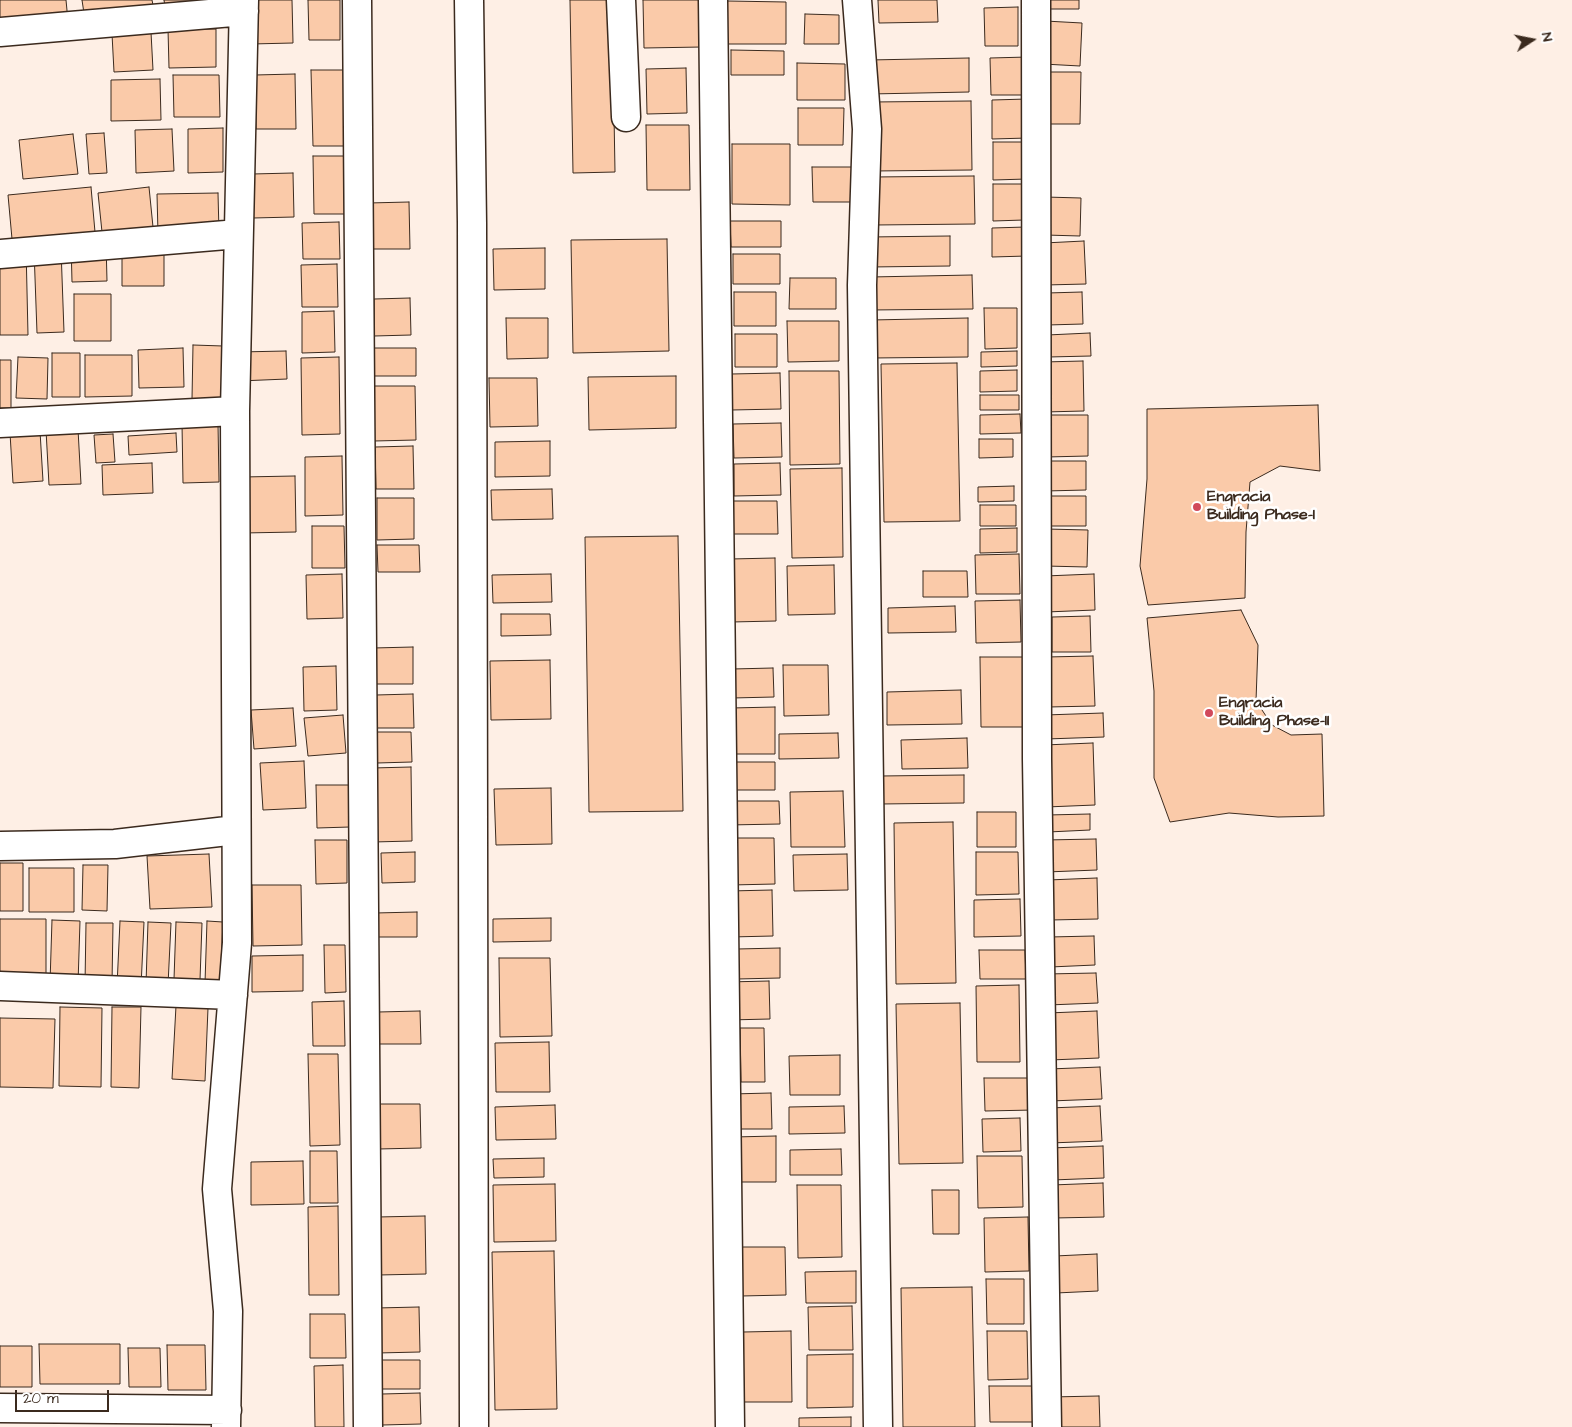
<!DOCTYPE html>
<html>
<head>
<meta charset="utf-8">
<style>
	body { margin:0 }
	#map { position:relative; width:1572px; height:1427px; overflow:hidden; background:#feefe5; font-family:"Architects Daughter",sans-serif }
	canvas { display:block }
	.north { position:absolute; left:1507px; top:15px; width:50px; height:50px; -webkit-text-stroke:4px #fff; paint-order:stroke; rotate:79deg; font-size:14px; font-weight:700; line-height:20px; text-align:center; color:#3b2a1e }
	.north::after { content:''; display:block; margin:auto; width:18px; height:22px; background:#3b2a1e; clip-path:polygon(50% 0,100% 100%,50% 72%,0 100%) }
	.scale { position:absolute; left:15px; top:1390px; width:94px; height:22px; box-sizing:border-box; border:2px solid #3b2a1e; border-top:0; padding-left:6px; font-size:15px; line-height:18px; white-space:nowrap; color:#3b2a1e; -webkit-text-stroke:4px #fff; paint-order:stroke }
</style>
</head>
<body>
<div id="map">
<canvas width="1572" height="1427"></canvas>
<div class="north">N</div>
<div class="scale">20 m</div>
</div>
<script>
const ctx = document.querySelector('canvas').getContext('2d');
ctx.lineJoin = 'round';
function paint(path, color) { ctx.fillStyle = color; ctx.fill(path, 'evenodd'); }
const poly = rows => new Path2D(rows.map(r => 'M' + r).join(''));
function stroke(path, color, width, dash) { ctx.strokeStyle = color; ctx.lineWidth = width; ctx.lineCap = dash ? 'butt' : 'round'; ctx.setLineDash(dash || []); ctx.stroke(path); }
function drawText(font, color, halo, rows, align = 'center') {
  ctx.font = font + ' "Architects Daughter",sans-serif'; ctx.lineWidth = 5; ctx.setLineDash([]); ctx.textBaseline = 'middle'; ctx.strokeStyle = halo; ctx.fillStyle = color; for (const [text, x, y, turn = 0] of rows) {
    ctx.save(); ctx.translate(x, y); ctx.rotate((+turn || 0) * Math.PI / 180); ctx.textAlign = isNaN(turn) ? turn : align; if (halo) ctx.strokeText(text, 0, 0); ctx.fillText(text, 0, 0); ctx.restore();
  }
}
const building = poly([
	[0,0,66,0,68,21,0,27,0,0],
	[82,0,152,0,154,10,85,20,82,0],
	[164,0,211,0,211,2,165,6,164,0],
	[251,0,292,0,293,43,251,44,251,0],
	[308,0,340,0,340,40,309,40,308,0],
	[570,0,612,0,615,172,573,173,570,0],
	[643,0,701,0,702,47,644,48,643,0],
	[878,0,937,0,938,22,879,23,878,0],
	[1045,0,1079,0,1079,9,1045,9,1045,0],
	[727,1,786,2,786,44,727,44,727,1],
	[1018,7,1018,46,985,46,984,8,1018,7],
	[805,14,839,15,839,44,804,44,805,14],
	[1045,21,1082,23,1080,66,1043,64,1045,21],
	[168,29,216,29,216,67,169,68,168,29],
	[151,32,153,70,114,72,112,34,151,32],
	[731,50,784,51,784,75,731,75,731,50],
	[1028,57,1028,95,991,95,990,58,1028,57],
	[969,58,969,92,870,94,869,60,969,58],
	[797,63,845,64,845,100,797,100,797,63],
	[686,68,687,113,647,114,646,69,686,68],
	[311,70,344,70,345,146,313,146,311,70],
	[1044,72,1081,72,1080,124,1043,124,1044,72],
	[295,74,296,129,256,129,255,75,295,74],
	[173,75,219,75,220,117,174,117,173,75],
	[160,79,161,120,111,121,111,80,160,79],
	[1027,99,1028,138,992,139,992,100,1027,99],
	[971,101,972,170,873,171,872,102,971,101],
	[798,108,844,108,843,145,798,145,798,108],
	[646,125,689,125,690,190,647,190,646,125],
	[223,128,223,172,188,173,188,129,223,128],
	[172,129,174,171,136,173,135,130,172,129],
	[104,133,107,173,89,174,86,134,104,133],
	[73,134,78,174,23,179,19,140,73,134],
	[993,142,1026,142,1027,179,993,180,993,142],
	[732,144,790,144,790,205,732,204,732,144],
	[313,156,347,156,348,214,314,214,313,156],
	[812,167,863,167,863,202,813,202,812,167],
	[293,173,294,217,253,218,252,174,293,173],
	[974,176,975,224,874,225,873,177,974,176],
	[993,184,1023,184,1024,220,993,221,993,184],
	[91,187,95,232,12,239,8,195,91,187],
	[149,187,153,227,102,232,98,193,149,187],
	[218,193,219,232,158,234,157,194,218,193],
	[1045,197,1081,198,1080,236,1045,235,1045,197],
	[409,202,410,249,368,249,368,203,409,202],
	[730,221,781,221,781,247,731,247,730,221],
	[339,222,340,259,303,259,302,223,339,222],
	[1026,227,1027,256,992,257,992,228,1026,227],
	[950,236,950,266,869,267,868,237,950,236],
	[667,239,669,351,573,353,571,240,667,239],
	[1084,241,1086,284,1045,285,1044,243,1084,241],
	[106,242,107,281,72,282,71,243,106,242],
	[0,247,26,247,28,335,0,335,0,247],
	[545,248,545,289,494,290,493,249,545,248],
	[61,249,64,332,37,333,34,250,61,249],
	[122,249,164,249,164,286,122,286,122,249],
	[733,254,780,254,780,284,733,284,733,254],
	[337,264,338,307,302,307,301,265,337,264],
	[972,275,973,309,870,310,870,277,972,275],
	[790,278,836,278,836,309,789,309,790,278],
	[734,292,776,292,776,326,734,326,734,292],
	[1082,292,1083,324,1047,325,1047,293,1082,292],
	[74,294,111,294,111,341,74,341,74,294],
	[410,298,411,335,374,336,374,299,410,298],
	[984,308,1017,308,1017,348,985,349,984,308],
	[334,311,335,352,302,353,302,312,334,311],
	[506,318,548,318,548,358,507,359,506,318],
	[968,318,968,357,872,358,871,320,968,318],
	[787,321,839,321,839,361,788,362,787,321],
	[1090,333,1091,356,1048,357,1047,335,1090,333],
	[735,334,777,334,777,367,735,367,735,334],
	[193,345,223,346,222,400,192,399,193,345],
	[183,348,184,387,139,388,138,350,183,348],
	[374,348,416,348,416,376,374,376,374,348],
	[286,351,287,379,239,381,239,352,286,351],
	[1017,351,1017,366,981,367,981,352,1017,351],
	[52,353,80,353,80,397,52,397,52,353],
	[85,355,132,355,132,396,85,397,85,355],
	[18,357,48,358,47,399,16,398,18,357],
	[339,357,340,434,302,435,301,358,339,357],
	[0,360,11,360,11,408,0,408,0,360],
	[1083,361,1084,411,1044,412,1043,362,1083,361],
	[957,363,960,521,884,522,881,364,957,363],
	[1017,370,1017,391,980,392,980,371,1017,370],
	[789,371,839,371,840,464,790,465,789,371],
	[780,373,781,409,731,410,731,374,780,373],
	[676,376,676,428,589,430,588,377,676,376],
	[489,378,537,378,538,426,490,427,489,378],
	[373,386,415,386,416,440,374,441,373,386],
	[980,395,1019,395,1019,410,980,410,980,395],
	[1318,405,1320,471,1280,466,1250,482,1246,532,1245,598,1148,605,1140,566,1147,479,1147,409,1318,405],
	[1020,414,1021,433,980,434,980,415,1020,414],
	[1046,415,1088,415,1088,456,1046,457,1046,415],
	[218,423,219,482,183,483,182,424,218,423],
	[781,423,782,457,734,458,733,424,781,423],
	[78,429,81,484,49,485,46,430,78,429],
	[40,431,43,481,13,483,10,433,40,431],
	[176,433,177,452,129,455,128,436,176,433],
	[113,434,115,462,96,463,94,435,113,434],
	[979,439,1013,439,1013,457,979,458,979,439],
	[550,441,550,476,495,477,495,442,550,441],
	[413,446,414,489,376,489,375,447,413,446],
	[342,456,343,515,305,516,305,457,342,456],
	[1045,461,1086,461,1086,490,1045,491,1045,461],
	[152,463,153,493,103,495,102,465,152,463],
	[780,463,781,495,734,496,734,464,780,463],
	[842,468,843,557,792,558,790,469,842,468],
	[295,476,296,532,243,533,242,477,295,476],
	[1014,486,1014,501,978,502,978,487,1014,486],
	[552,489,553,519,492,520,491,490,552,489],
	[1045,496,1086,496,1086,526,1046,526,1045,496],
	[377,498,414,498,414,539,377,540,377,498],
	[730,501,777,501,778,534,730,534,730,501],
	[980,505,1016,505,1016,526,980,526,980,505],
	[312,526,344,526,345,568,312,568,312,526],
	[1017,528,1017,552,980,553,980,529,1017,528],
	[1046,529,1088,530,1087,567,1045,566,1046,529],
	[678,536,683,811,589,812,585,537,678,536],
	[377,545,419,545,420,572,378,572,377,545],
	[1019,554,1020,594,976,594,975,555,1019,554],
	[775,558,776,621,731,622,730,559,775,558],
	[834,565,835,614,788,615,787,566,834,565],
	[923,571,967,571,968,597,923,597,923,571],
	[342,574,343,618,307,619,306,575,342,574],
	[551,574,552,602,493,603,492,575,551,574],
	[1094,574,1095,610,1046,612,1045,576,1094,574],
	[1020,600,1021,642,976,643,975,601,1020,600],
	[955,606,956,632,888,633,888,608,955,606],
	[1241,610,1258,645,1256,701,1272,725,1291,735,1322,734,1324,816,1278,817,1229,813,1170,822,1154,778,1154,691,1147,618,1241,610],
	[501,614,550,614,551,635,501,636,501,614],
	[1090,616,1091,652,1052,652,1052,617,1090,616],
	[413,647,413,684,374,684,373,648,413,647],
	[1093,656,1095,706,1048,707,1046,657,1093,656],
	[980,657,1024,657,1025,727,981,727,980,657],
	[550,660,551,719,491,720,490,661,550,660],
	[783,665,828,665,829,715,784,716,783,665],
	[336,666,337,710,304,711,303,667,336,666],
	[773,668,774,697,732,698,732,669,773,668],
	[961,690,962,724,887,725,887,692,961,690],
	[413,694,414,728,376,728,376,695,413,694],
	[775,707,775,754,732,754,731,708,775,707],
	[293,708,296,746,254,749,251,710,293,708],
	[1103,713,1104,737,1046,739,1045,715,1103,713],
	[343,715,346,753,308,756,304,718,343,715],
	[377,732,411,732,412,762,377,763,377,732],
	[838,733,839,758,779,759,779,734,838,733],
	[967,738,968,768,902,769,901,740,967,738],
	[1093,743,1095,805,1046,807,1044,745,1093,743],
	[304,761,306,808,263,810,260,763,304,761],
	[726,762,775,762,775,790,727,790,726,762],
	[411,767,412,841,373,842,372,768,411,767],
	[964,775,964,803,880,804,880,776,964,775],
	[316,785,349,785,350,827,317,828,316,785],
	[551,788,552,844,496,845,494,789,551,788],
	[843,791,845,847,791,847,790,792,843,791],
	[728,801,779,801,780,824,728,825,728,801],
	[977,812,1016,812,1016,847,977,847,977,812],
	[1090,814,1090,830,1048,832,1047,815,1090,814],
	[953,822,956,983,896,984,894,823,953,822],
	[730,838,774,838,775,884,731,885,730,838],
	[1096,839,1097,870,1046,872,1045,840,1096,839],
	[315,840,347,840,347,883,316,884,315,840],
	[415,852,415,882,382,883,381,853,415,852],
	[976,852,1018,852,1019,894,976,895,976,852],
	[209,854,212,907,150,909,147,856,209,854],
	[847,854,848,890,794,891,793,855,847,854],
	[0,863,23,863,23,911,0,911,0,863],
	[83,865,108,865,107,911,82,910,83,865],
	[29,868,74,868,74,912,29,912,29,868],
	[1097,878,1098,919,1050,920,1048,880,1097,878],
	[252,885,301,885,302,945,253,946,252,885],
	[772,890,773,936,730,937,729,891,772,890],
	[1020,899,1021,936,974,937,974,900,1020,899],
	[417,912,417,937,375,937,375,913,417,912],
	[551,918,551,941,493,942,493,919,551,918],
	[0,919,46,919,46,983,0,982,0,919],
	[52,920,80,921,78,984,50,983,52,920],
	[120,921,144,922,141,987,117,986,120,921],
	[207,921,223,922,220,984,205,983,207,921],
	[148,922,171,923,168,985,146,984,148,922],
	[176,922,202,923,200,980,174,979,176,922],
	[86,923,113,923,112,984,85,984,86,923],
	[1094,936,1095,965,1050,967,1049,937,1094,936],
	[324,945,345,945,346,992,325,993,324,945],
	[780,948,780,978,737,979,737,949,780,948],
	[979,950,1025,950,1026,979,980,979,979,950],
	[303,955,303,991,252,992,252,956,303,955],
	[499,958,550,958,552,1036,500,1037,499,958],
	[1096,973,1098,1003,1048,1005,1046,974,1096,973],
	[769,981,770,1019,728,1020,727,982,769,981],
	[1019,985,1020,1062,977,1062,976,986,1019,985],
	[344,1001,345,1046,313,1046,312,1002,344,1001],
	[960,1003,963,1163,899,1164,896,1004,960,1003],
	[176,1006,208,1008,205,1081,172,1079,176,1006],
	[60,1007,102,1008,101,1087,59,1086,60,1007],
	[112,1007,141,1007,139,1088,111,1087,112,1007],
	[420,1011,421,1044,378,1044,378,1012,420,1011],
	[1097,1011,1099,1058,1050,1060,1048,1013,1097,1011],
	[0,1018,55,1019,53,1088,0,1087,0,1018],
	[740,1028,764,1028,765,1082,741,1082,740,1028],
	[549,1042,550,1092,496,1092,495,1043,549,1042],
	[308,1054,338,1054,340,1145,310,1146,308,1054],
	[840,1055,840,1095,790,1095,789,1056,840,1055],
	[1100,1067,1102,1099,1050,1101,1049,1069,1100,1067],
	[984,1078,1034,1078,1034,1110,985,1111,984,1078],
	[771,1093,772,1129,732,1129,731,1094,771,1093],
	[377,1104,420,1104,421,1148,378,1149,377,1104],
	[555,1105,556,1139,496,1140,495,1107,555,1105],
	[844,1106,845,1133,789,1134,789,1107,844,1106],
	[1100,1106,1102,1141,1050,1143,1049,1108,1100,1106],
	[1020,1118,1021,1151,983,1152,982,1119,1020,1118],
	[776,1136,776,1182,734,1182,733,1137,776,1136],
	[1103,1146,1104,1178,1052,1180,1050,1148,1103,1146],
	[841,1149,842,1175,790,1175,790,1150,841,1149],
	[310,1151,337,1151,338,1203,310,1203,310,1151],
	[977,1156,1022,1156,1023,1207,978,1208,977,1156],
	[544,1158,544,1177,494,1178,493,1159,544,1158],
	[303,1161,304,1204,251,1205,251,1162,303,1161],
	[1103,1183,1104,1217,1054,1218,1052,1185,1103,1183],
	[555,1184,556,1241,494,1242,493,1185,555,1184],
	[797,1185,841,1185,842,1257,798,1258,797,1185],
	[932,1190,959,1190,959,1234,933,1234,932,1190],
	[338,1206,339,1295,309,1295,308,1207,338,1206],
	[425,1216,426,1274,378,1275,377,1217,425,1216],
	[1028,1217,1029,1271,985,1272,984,1218,1028,1217],
	[741,1247,785,1247,786,1295,741,1296,741,1247],
	[554,1251,557,1409,495,1410,492,1252,554,1251],
	[1097,1254,1098,1291,1056,1293,1055,1256,1097,1254],
	[856,1271,856,1303,806,1303,805,1272,856,1271],
	[986,1279,1024,1279,1024,1324,987,1324,986,1279],
	[972,1287,975,1427,903,1427,901,1288,972,1287],
	[852,1306,853,1350,809,1350,808,1307,852,1306],
	[419,1307,420,1352,377,1353,376,1308,419,1307],
	[310,1314,345,1314,346,1358,310,1358,310,1314],
	[791,1331,792,1402,744,1402,743,1332,791,1331],
	[987,1331,1027,1331,1028,1379,988,1380,987,1331],
	[39,1344,120,1344,120,1384,40,1384,39,1344],
	[167,1345,205,1345,206,1390,168,1390,167,1345],
	[0,1346,32,1346,32,1387,0,1387,0,1346],
	[128,1348,160,1348,161,1387,129,1387,128,1348],
	[853,1354,853,1407,807,1408,807,1355,853,1354],
	[380,1360,420,1360,420,1389,381,1389,380,1360],
	[343,1365,344,1427,315,1427,314,1366,343,1365],
	[989,1386,1036,1386,1037,1422,990,1422,989,1386],
	[420,1393,421,1424,382,1425,382,1394,420,1393],
	[1099,1396,1100,1427,1051,1427,1050,1397,1099,1396],
	[851,1417,851,1427,799,1427,799,1418,851,1417]
]);
paint(building, '#facaa9');
stroke(building, '#3b2a1e', 1);
const minor = poly([
	[357,0,368,1427],
	[469,0,472,223,474,1427],
	[621,0,626,117],
	[713,0,730,1427],
	[857,0,867,129,862,285,878,1427],
	[1036,0,1037,759,1047,1427],
	[0,32,244,11],
	[0,254,238,234],
	[0,423,235,411],
	[0,846,115,844,236,830],
	[0,986,233,995],
	[0,1408,227,1410],
	[226,1427,228,1311,217,1189,237,943,235,411,244,0]
]);
stroke(minor, '#3b2a1e', 31);
stroke(minor, '#fff', 28);
for (const [x, y, r, color] of [
	[1197,507,5,"#d1495b"],
	[1209,713,5,"#d1495b"]
]) { const dot = new Path2D(); dot.arc(x, y, r, 0, 2 * Math.PI); ctx.fillStyle = color; ctx.fill(dot); stroke(dot, '#fff', 2); }
drawText('bold 16px', '#3b2a1e', '#fff', [
	["Engracia",1207,498],
	["Building Phase-I",1207,516],
	["Engracia",1219,704],
	["Building Phase-II",1219,722]
], 'left');
</script>
</body>
</html>
